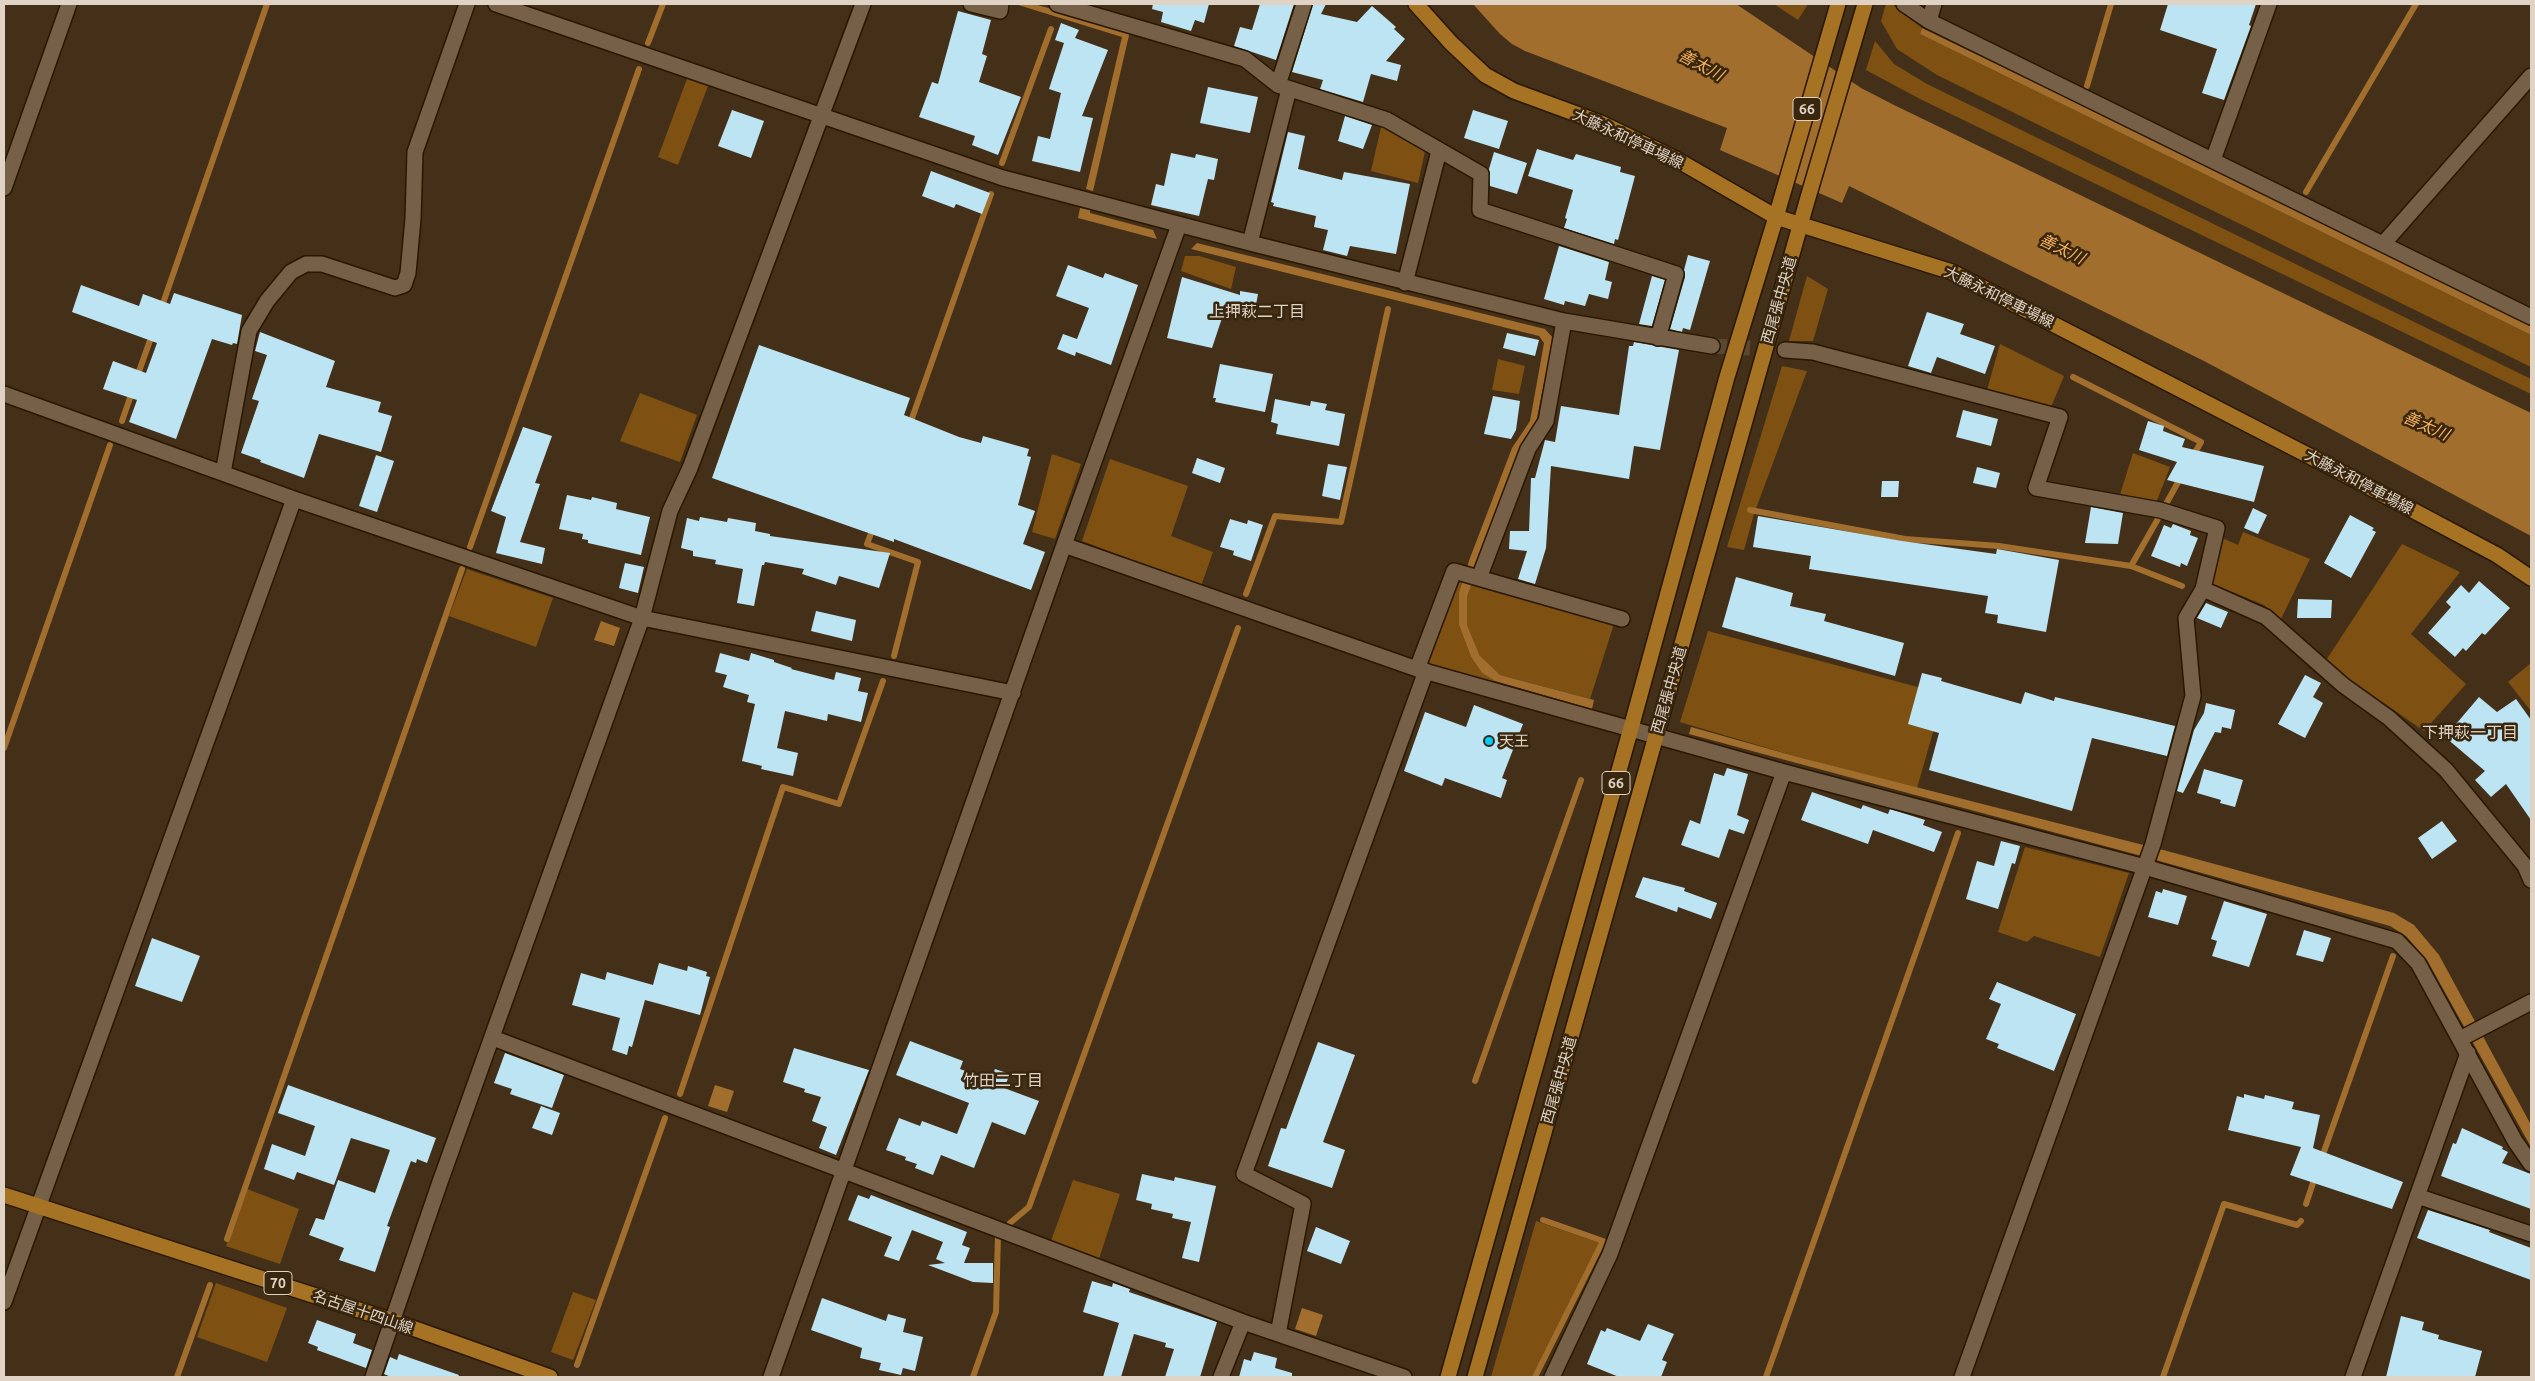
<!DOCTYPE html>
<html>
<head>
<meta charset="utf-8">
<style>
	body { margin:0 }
	#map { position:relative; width:2535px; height:1381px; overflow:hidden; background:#443018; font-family:Ubuntu,sans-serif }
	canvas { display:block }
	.frame { position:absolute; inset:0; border:5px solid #dfd3c5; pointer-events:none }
</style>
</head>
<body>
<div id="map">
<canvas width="2535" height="1381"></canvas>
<div class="frame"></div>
</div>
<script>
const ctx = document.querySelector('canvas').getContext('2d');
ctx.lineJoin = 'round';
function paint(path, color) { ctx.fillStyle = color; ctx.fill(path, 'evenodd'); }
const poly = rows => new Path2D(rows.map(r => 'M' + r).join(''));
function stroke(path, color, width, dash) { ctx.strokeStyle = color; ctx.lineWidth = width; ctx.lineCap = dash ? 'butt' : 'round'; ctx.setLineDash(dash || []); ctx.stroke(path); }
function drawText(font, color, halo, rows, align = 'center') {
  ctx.font = font + ' Ubuntu,"Noto Sans JP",sans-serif'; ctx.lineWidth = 5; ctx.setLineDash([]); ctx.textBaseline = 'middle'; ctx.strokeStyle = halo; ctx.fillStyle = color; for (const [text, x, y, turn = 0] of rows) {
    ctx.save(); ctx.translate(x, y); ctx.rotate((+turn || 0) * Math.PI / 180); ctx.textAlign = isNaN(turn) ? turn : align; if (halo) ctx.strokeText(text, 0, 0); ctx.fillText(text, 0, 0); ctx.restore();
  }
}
paint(poly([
	[1774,4,1808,4,1798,20],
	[1886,4,1892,4,1922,28,1920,34,2531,335,2531,367,1937,75,1897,49,1881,21],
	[1875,41,1894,64,1927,84,2531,379,2531,394,1922,100,1866,70],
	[687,79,708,86,678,165,658,157],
	[1382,123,1426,147,1418,183,1371,171],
	[1185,256,1199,256,1236,267,1231,289,1181,271],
	[1807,276,1828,289,1813,341,1789,341],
	[2000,344,2064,376,2051,407,1987,390],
	[1498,359,1525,366,1519,394,1492,390],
	[1782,366,1807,371,1754,514,1744,550,1727,547],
	[640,393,697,415,680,462,620,441],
	[2133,453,2170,467,2156,503,2119,498],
	[1052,454,1081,464,1055,539,1032,532],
	[1110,459,1188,486,1171,536,1213,552,1201,586,1082,541],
	[2243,532,2310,559,2281,619,2264,605,2208,582,2220,537,2238,545],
	[2402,544,2460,572,2411,634,2466,684,2424,731,2325,662],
	[467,569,553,598,536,647,449,616],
	[1456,581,1462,582,1459,592,1459,625,1471,657,1482,673,1495,681,1493,684,1432,667,1427,659],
	[1471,585,1614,624,1590,699,1500,675,1490,668,1480,656,1467,625,1467,597],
	[1708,631,1944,694,1917,788,1798,757,1680,722],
	[2531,663,2531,711,2508,682],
	[2025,847,2129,873,2100,957,2034,936,2027,942,1998,932],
	[1073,1180,1120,1194,1099,1259,1051,1241],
	[247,1189,299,1209,280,1264,226,1246],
	[1536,1221,1603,1244,1532,1377,1491,1377],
	[216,1283,287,1308,267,1362,197,1337],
	[573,1292,596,1300,573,1360,551,1352]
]), '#7e5113');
paint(poly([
	[1015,4,1034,4,1130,31,1093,191,1086,189,1122,37],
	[1473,4,1736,4,1861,88,1896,106,2531,413,2531,536,2204,361,1849,186,1842,203,1720,150,1727,128,1525,51,1512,44,1500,34],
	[1922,28,2531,323,2531,335,1920,34],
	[1080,208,1090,210,1090,213,1153,230,1157,239,1078,218],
	[1197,243,1545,329,1553,338,1536,423,1515,460,1467,597,1467,625,1480,656,1500,675,1594,700,1592,709,1495,681,1482,673,1471,657,1459,625,1459,592,1470,558,1512,448,1530,421,1544,343,1539,336,1191,249],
	[601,621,620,628,614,646,594,640],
	[1691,727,1798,757,2167,851,2394,913,2414,925,2439,955,2531,1125,2531,1147,2427,960,2406,936,2390,926,2138,855,1689,734],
	[715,1085,734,1091,727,1112,708,1106],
	[1302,1308,1323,1315,1316,1336,1295,1329]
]), '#a16e2e');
stroke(poly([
	[648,43,663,4],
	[2087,86,2111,4],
	[1002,163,1051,29],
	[2306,192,2416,4],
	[161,309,267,4],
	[137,377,153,332],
	[2073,377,2201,442,2192,458],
	[122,421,132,392],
	[910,424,991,194],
	[2166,504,2182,475],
	[1750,510,1905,539,1999,546,2131,566,2182,586],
	[873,528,867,544,918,562,894,656],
	[470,547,639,69],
	[2131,566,2159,517],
	[1246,594,1275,516,1341,522,1388,309],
	[4,748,110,445],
	[1475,1081,1581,780],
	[680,1094,783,787,839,804,883,681],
	[2321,1160,2393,956],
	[2306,1204,2315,1177],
	[1010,1223,1029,1207,1238,628],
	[227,1239,462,569],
	[577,1365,665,1118],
	[177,1377,210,1285],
	[973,1377,996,1312,998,1234],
	[1535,1377,1603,1241,1543,1220],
	[1766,1377,1958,833],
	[2163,1377,2224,1204,2297,1225,2301,1221]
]), '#a16e2e', 6);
paint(poly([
	[1153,4,1209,4,1204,23,1195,20,1191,31,1161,22,1163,12,1152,9],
	[1260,4,1294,4,1276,60,1234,46,1240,27,1252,30],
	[1313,4,1326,4,1321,14,1357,22,1372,6,1396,27,1394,29,1405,39,1386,61,1401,65,1397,81,1371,74,1363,102,1320,89,1323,80,1292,72],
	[2168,4,2256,4,2249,25,2251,26,2224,100,2202,93,2217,49,2160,30],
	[958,11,991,20,982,54,987,56,979,82,1021,97,998,155,972,145,975,136,919,117,932,82,938,84],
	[1061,23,1079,30,1075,38,1108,50,1082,116,1093,118,1080,172,1032,161,1038,136,1050,139,1061,93,1049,89,1064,43,1055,40],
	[1208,87,1258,97,1250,133,1200,123],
	[732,110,764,121,751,158,718,146],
	[1473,110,1508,121,1499,149,1464,138],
	[1345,116,1372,125,1363,149,1338,141],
	[1288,132,1305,136,1298,169,1342,180,1344,172,1410,184,1396,254,1350,246,1347,256,1323,250,1328,230,1314,227,1316,216,1273,206,1274,203,1271,202],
	[1537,149,1573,160,1576,154,1621,167,1620,172,1635,176,1618,240,1615,239,1614,244,1564,228,1567,219,1565,218,1573,190,1528,176],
	[1494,152,1527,163,1517,194,1490,186,1489,169],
	[1171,153,1195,158,1196,154,1218,159,1214,180,1208,179,1199,216,1151,205,1156,184,1164,186],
	[931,171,990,193,982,214,956,204,954,208,922,196],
	[1559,246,1609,262,1605,280,1612,282,1608,299,1589,294,1585,306,1565,301,1564,305,1544,299],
	[1688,255,1710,261,1690,330,1683,328,1682,332,1670,329,1685,277,1684,270],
	[1068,265,1103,278,1105,273,1138,285,1111,365,1076,352,1075,356,1057,349,1063,334,1077,339,1089,308,1056,296],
	[1652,276,1665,280,1652,326,1639,324],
	[1182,277,1240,295,1240,291,1258,294,1254,315,1225,309,1212,348,1167,338],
	[81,285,139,306,143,294,170,304,174,293,242,315,237,344,233,343,232,345,212,339,176,439,129,422,137,400,103,389,113,361,146,373,157,343,72,312],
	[1927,312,1964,324,1960,334,1995,346,1985,374,1937,357,1931,373,1908,366],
	[260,332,335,361,326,387,381,402,378,412,392,416,381,452,319,434,304,478,260,462,261,460,241,453,259,401,252,399,267,355,255,351],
	[1507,333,1539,340,1535,356,1503,348],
	[1634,342,1679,350,1660,450,1634,446,1629,479,1551,466,1546,548,1535,584,1518,579,1527,551,1509,549,1510,531,1529,531,1531,478,1535,478,1545,440,1555,442,1561,406,1619,415,1629,346,1633,346],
	[759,345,910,398,904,415,959,437,981,443,983,436,1029,449,1027,456,1031,457,1018,505,1035,511,1023,544,1045,552,1031,590,894,539,894,542,712,478],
	[1220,364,1273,374,1265,412,1215,402,1216,398,1213,398],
	[1493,396,1520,401,1516,430,1511,439,1484,434],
	[1275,399,1310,406,1311,401,1327,404,1325,410,1345,414,1339,446,1276,434,1278,424,1271,422],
	[1963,410,1998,419,1991,446,1956,437],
	[2148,421,2164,426,2163,431,2185,439,2182,447,2264,466,2254,502,2167,480,2177,462,2139,450],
	[523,427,552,436,535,483,540,484,520,542,545,548,542,564,496,553,506,517,491,511],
	[376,455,394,461,377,512,359,506],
	[1197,458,1225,468,1220,483,1192,473],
	[1328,464,1347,467,1340,500,1322,496],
	[1977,467,2000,473,1996,488,1973,483],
	[1882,481,1899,481,1898,497,1881,497],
	[567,495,591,500,592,497,617,503,616,509,650,517,641,555,588,543,588,540,582,539,583,534,559,529],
	[2091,507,2123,513,2118,544,2085,543],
	[2253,508,2267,515,2258,534,2244,528],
	[2350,515,2374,528,2372,530,2376,532,2351,578,2324,563],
	[1758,516,1902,541,1996,554,1997,549,2059,560,2046,632,1997,623,1998,615,1985,613,1988,596,1809,569,1811,556,1753,547],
	[700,517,727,522,728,518,756,523,755,531,770,534,770,536,890,553,879,588,839,576,836,585,802,574,804,569,765,562,764,565,762,565,754,606,737,603,743,569,715,564,716,560,693,556,693,551,681,548,687,518,699,521],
	[1230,519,1247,524,1248,520,1263,525,1251,561,1233,555,1234,551,1220,547],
	[2173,524,2191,531,2190,535,2198,538,2187,566,2181,563,2180,567,2151,556,2164,525,2171,528],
	[625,563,644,567,638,593,619,588],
	[1736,577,1793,593,1790,606,1826,614,1824,621,1904,643,1895,676,1722,627],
	[2479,581,2510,608,2485,635,2482,633,2466,651,2463,648,2455,657,2428,633,2451,607,2446,602,2461,585,2469,593],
	[2298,599,2332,600,2331,618,2297,618],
	[2206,603,2228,612,2221,628,2197,618],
	[816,611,856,620,852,641,811,631],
	[720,653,749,661,751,653,774,660,774,662,792,668,791,669,834,680,836,672,861,678,858,691,868,693,861,722,828,714,827,721,785,711,777,748,798,753,793,776,761,769,762,766,742,761,755,704,747,702,749,695,723,687,727,675,715,672],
	[1922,673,1942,678,1941,681,2021,704,2025,692,2054,701,2055,697,2175,726,2167,756,2092,738,2072,811,1929,770,1939,733,1908,724],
	[2305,675,2321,683,2313,697,2323,703,2305,738,2278,724],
	[2479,697,2497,712,2516,699,2531,720,2531,820,2506,784,2491,797,2475,780,2485,771,2445,737],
	[2206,703,2235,710,2231,729,2222,727,2221,733,2215,732,2183,793,2177,791,2194,730,2204,713],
	[1474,705,1523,724,1502,778,1507,780,1501,798,1445,778,1442,786,1404,771,1425,712,1466,727],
	[1727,768,1748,774,1737,815,1749,820,1744,834,1729,829,1719,858,1681,845,1690,820,1700,824,1714,773,1724,776],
	[2204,769,2243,780,2235,807,2220,803,2221,800,2197,793],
	[1812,792,1861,809,1863,805,1888,814,1890,809,1925,820,1923,825,1942,832,1934,852,1873,830,1868,844,1801,820],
	[2442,821,2457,841,2432,859,2418,838],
	[2001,841,2020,846,2015,864,2012,863,1998,909,1966,899,1977,861,1994,866],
	[1643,877,1685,888,1684,891,1717,903,1711,919,1678,907,1677,912,1635,897],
	[2163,889,2187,896,2178,925,2148,917,2156,891,2162,893],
	[2224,901,2267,914,2249,967,2212,956,2217,941,2211,939],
	[2304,930,2331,938,2323,962,2296,955],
	[152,938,200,956,182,1002,135,986],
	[659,963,687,971,688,966,707,972,706,976,710,977,700,1015,645,1000,632,1047,629,1046,627,1055,612,1050,620,1018,572,1005,581,973,605,980,607,972,653,985],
	[1997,982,2076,1014,2054,1071,1997,1048,1999,1044,1986,1039,2001,1004,1989,999],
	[910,1041,963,1061,960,1069,990,1080,995,1069,1010,1074,1004,1088,1039,1101,1025,1135,992,1122,974,1168,941,1155,933,1175,915,1168,917,1164,905,1160,906,1157,886,1150,899,1118,920,1126,922,1121,957,1134,969,1103,896,1075],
	[1318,1042,1355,1055,1323,1142,1345,1150,1332,1188,1268,1166,1281,1128,1286,1129],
	[794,1048,869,1070,836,1155,819,1148,827,1127,812,1121,821,1097,804,1092,805,1089,783,1082],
	[505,1053,564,1075,552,1108,510,1094,512,1089,494,1083],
	[288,1085,436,1138,427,1163,417,1159,416,1163,411,1161,387,1226,390,1227,375,1272,339,1260,344,1248,309,1235,316,1218,324,1220,338,1180,375,1193,390,1150,351,1138,334,1185,297,1172,294,1180,264,1169,272,1144,305,1156,315,1126,278,1113],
	[2244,1094,2264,1099,2265,1095,2294,1102,2292,1109,2320,1115,2313,1148,2403,1182,2392,1209,2290,1175,2301,1147,2228,1130,2237,1096,2244,1098],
	[541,1106,560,1113,552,1135,532,1128],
	[2462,1128,2503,1147,2502,1149,2508,1152,2502,1163,2531,1174,2531,1209,2441,1176,2453,1143,2456,1144],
	[1142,1174,1174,1181,1175,1177,1216,1186,1199,1262,1182,1258,1191,1222,1172,1218,1173,1214,1151,1209,1152,1204,1136,1200],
	[858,1195,869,1199,871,1195,967,1232,962,1245,970,1248,964,1263,993,1263,993,1283,973,1282,928,1265,945,1263,936,1259,943,1242,912,1230,899,1261,884,1256,892,1237,848,1220],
	[2428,1210,2490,1230,2489,1232,2531,1248,2531,1280,2417,1238],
	[1316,1227,1350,1241,1341,1264,1307,1251],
	[1092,1281,1112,1287,1113,1283,1130,1289,1129,1292,1217,1322,1200,1377,1165,1377,1174,1349,1165,1347,1166,1343,1134,1334,1121,1377,1103,1377,1119,1323,1083,1312],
	[822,1298,886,1321,888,1314,906,1319,903,1332,923,1337,915,1371,903,1368,901,1375,879,1370,881,1363,860,1358,862,1348,811,1330],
	[2401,1316,2424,1322,2422,1330,2439,1335,2438,1339,2482,1351,2475,1377,2386,1377],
	[317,1320,356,1334,353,1343,372,1350,366,1368,317,1350,318,1347,308,1343],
	[1648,1324,1674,1334,1662,1360,1667,1362,1661,1377,1619,1377,1587,1364,1601,1330,1605,1332,1607,1328,1640,1341],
	[1254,1352,1277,1358,1275,1368,1292,1373,1292,1377,1239,1377,1244,1359,1251,1361],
	[399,1354,459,1375,458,1377,391,1377,384,1374,390,1357,397,1360]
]), '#bce4f3');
stroke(poly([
	[1712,346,1785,350]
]), '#5b4832', 15, [15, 8]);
const minor = poly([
	[496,4,1003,178,1250,243,1564,321,1712,346],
	[971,4,1000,11,1001,4],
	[1057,4,1245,59,1278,85,1387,120,1481,174,1480,210,1676,274,1658,338],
	[1904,4,1929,21],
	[1934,4,1929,21,2531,317],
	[1278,85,1304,4],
	[2213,160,2269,4],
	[4,188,69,4],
	[1250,243,1289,89],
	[2383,244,2531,76],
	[1405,283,1439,151],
	[1785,350,1813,352,2060,417,2036,488,2160,510,2217,528,2203,589,2186,618,2193,696,2153,844,1962,1377],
	[4,394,294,499,642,618,1013,693],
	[223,473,249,331,267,301,291,272,306,264,322,264,395,288,404,285,408,273,413,219,415,152,467,4],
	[1064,545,1417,669,1784,772,2145,867,2397,941,2418,963,2515,1141,2531,1164],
	[1479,578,1528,449,1546,421,1564,321],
	[2203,589,2266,617,2343,685,2389,718,2446,770,2525,866,2531,880],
	[1417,669,1454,571,1622,619],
	[493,1038,1243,1322,1404,1377],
	[2460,1039,2531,1002],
	[2417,1196,2531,1234],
	[4,1302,294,499],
	[1278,1334,1303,1204,1244,1174,1426,671],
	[373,1377,440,1182,642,618,670,511,690,468,863,4],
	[771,1377,1064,545,1179,225],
	[1221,1377,1243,1322],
	[1552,1377,1610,1254,1784,772],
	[2353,1377,2468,1053]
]);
const major = poly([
	[1416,4,1451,43,1485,75,1514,91,1601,123,1674,158,1776,217,1952,272,2354,479,2497,555,2531,578],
	[4,1195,393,1321,550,1377],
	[1448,1377,1631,728,1727,377,1776,217,1838,4],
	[1475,1377,1807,201,1865,4]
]);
stroke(minor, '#291701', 18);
stroke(major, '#291701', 18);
stroke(minor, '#766047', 15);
stroke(major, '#a67223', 15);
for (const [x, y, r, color] of [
	[1489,741,5,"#04cbf9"]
]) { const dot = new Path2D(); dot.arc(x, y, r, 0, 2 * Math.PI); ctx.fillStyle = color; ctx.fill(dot); stroke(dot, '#39260e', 2); }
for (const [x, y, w] of [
	[1807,109,28],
	[1616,783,28],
	[278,1283,28]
]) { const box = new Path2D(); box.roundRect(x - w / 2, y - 11.5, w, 23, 4); ctx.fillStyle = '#39260e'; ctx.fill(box); stroke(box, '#dfd3c5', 1); }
drawText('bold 14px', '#dfd3c5', null, [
	["66",1807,109],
	["66",1616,783],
	["70",278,1283]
]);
drawText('15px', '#dfd3c5', '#39260e', [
	["大藤永和停車場線",1628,139,25],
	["大藤永和停車場線",1999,297,26],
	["西尾張中央道",1779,300,-74],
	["大藤永和停車場線",2359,482,28],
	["西尾張中央道",1669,690,-74],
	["西尾張中央道",1559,1080,-74],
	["名古屋十四山線",363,1312,19]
]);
drawText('15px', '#dfd3c5', '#39260e', [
	["天王",1499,741]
], 'left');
drawText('italic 16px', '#f5b15f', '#39260e', [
	["善太川",1701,65,28],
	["善太川",2062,249,26],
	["善太川",2426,426,24]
]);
drawText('16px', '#dfd3c5', '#39260e', [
	["上押萩二丁目",1257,312],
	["下押萩一丁目",2470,733],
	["竹田二丁目",1003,1081]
]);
</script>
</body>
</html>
